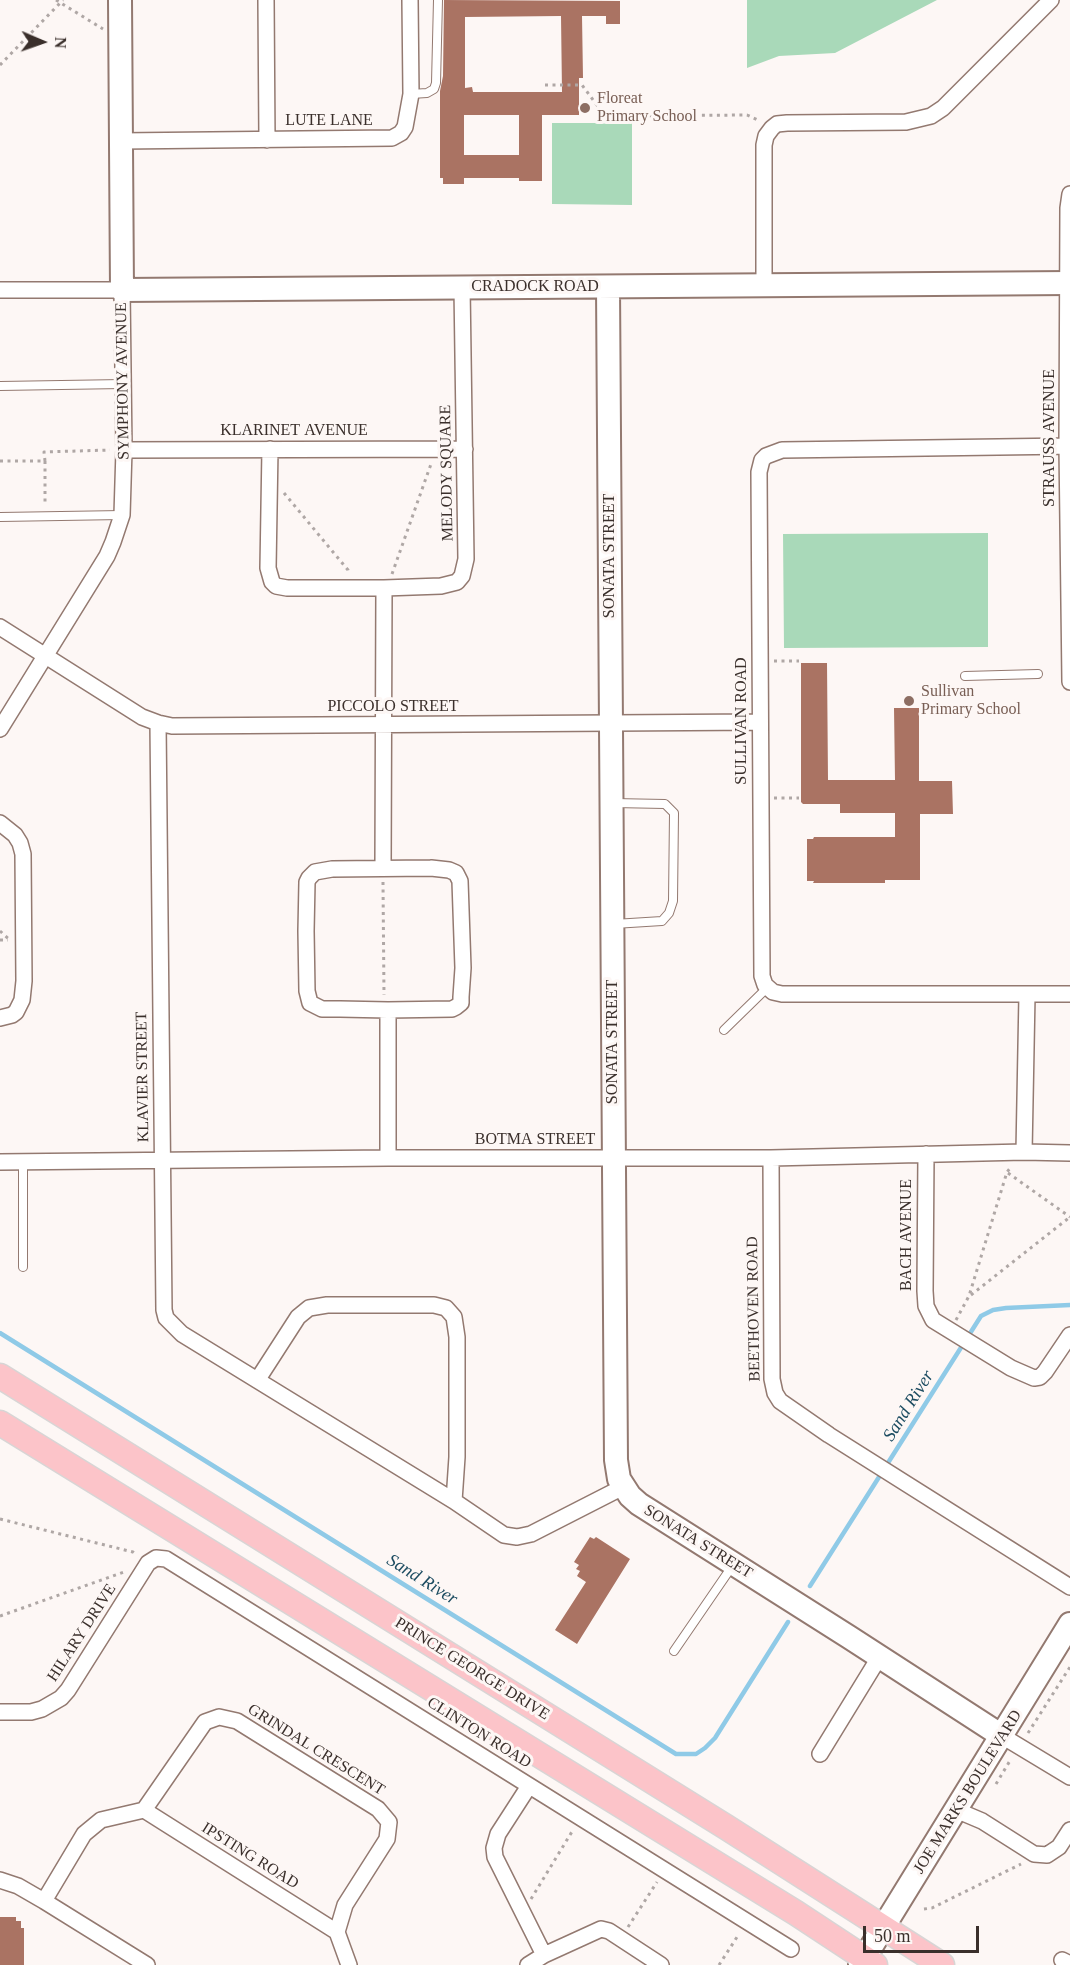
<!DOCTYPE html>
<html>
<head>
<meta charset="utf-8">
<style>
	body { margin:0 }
	#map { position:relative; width:1070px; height:1965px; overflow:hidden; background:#fdf7f5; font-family:"Times New Roman",serif }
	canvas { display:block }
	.north { position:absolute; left:12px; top:12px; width:60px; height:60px; -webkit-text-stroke:4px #fdf7f5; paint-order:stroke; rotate:92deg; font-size:16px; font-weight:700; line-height:24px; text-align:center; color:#3a2f2b }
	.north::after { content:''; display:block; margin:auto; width:21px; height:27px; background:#3a2f2b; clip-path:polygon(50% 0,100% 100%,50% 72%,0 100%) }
	.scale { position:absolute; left:863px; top:1926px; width:116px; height:27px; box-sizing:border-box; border:3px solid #3a2f2b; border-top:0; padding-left:8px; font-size:18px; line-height:21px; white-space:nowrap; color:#3a2f2b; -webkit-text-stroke:4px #fdf7f5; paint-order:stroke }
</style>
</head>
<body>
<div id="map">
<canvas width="1070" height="1965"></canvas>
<div class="north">N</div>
<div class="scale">50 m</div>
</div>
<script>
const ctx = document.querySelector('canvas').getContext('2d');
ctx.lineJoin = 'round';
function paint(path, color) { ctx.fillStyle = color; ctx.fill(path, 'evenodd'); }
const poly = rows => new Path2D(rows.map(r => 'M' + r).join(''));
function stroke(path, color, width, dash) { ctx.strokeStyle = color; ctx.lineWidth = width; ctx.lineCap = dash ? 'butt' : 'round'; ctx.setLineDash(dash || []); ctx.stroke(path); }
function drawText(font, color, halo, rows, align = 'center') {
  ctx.font = font + ' "Times New Roman",serif'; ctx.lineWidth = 6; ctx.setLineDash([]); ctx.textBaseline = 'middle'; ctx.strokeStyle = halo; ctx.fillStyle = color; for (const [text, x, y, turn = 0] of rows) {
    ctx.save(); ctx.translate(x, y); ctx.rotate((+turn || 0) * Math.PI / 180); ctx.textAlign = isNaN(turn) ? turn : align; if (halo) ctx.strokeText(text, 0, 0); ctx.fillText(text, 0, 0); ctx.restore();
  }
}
paint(poly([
	[747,0,937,0,835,53,779,56,747,68],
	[552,123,632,123,632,205,552,204],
	[988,533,988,647,784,648,783,534]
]), '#a9d9b9');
stroke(poly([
	[0,1333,676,1754,696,1754,705,1748,715,1738,788,1622],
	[810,1586,981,1316,993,1310,1006,1308,1070,1305]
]), '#8fcae7', 4.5);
paint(poly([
	[444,0,620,1,620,24,606,24,606,16,582,16,583,78,579,78,579,115,542,115,542,181,519,181,519,178,464,178,464,184,443,184,443,178,440,178,440,91,443,76],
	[561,16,562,92,473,92,472,87,465,88,465,17],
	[464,115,519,115,519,155,464,155],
	[801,663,827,663,828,780,895,780,894,708,919,708,919,781,952,781,953,814,920,814,920,880,885,880,885,883,813,883,814,881,807,881,807,839,813,839,814,837,895,837,895,813,840,813,840,804,803,804,801,802],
	[590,1537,594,1539,596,1537,630,1559,577,1644,555,1630,586,1582,577,1576,580,1571,576,1569,579,1565,574,1562],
	[0,1917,16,1917,16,1921,21,1921,21,1928,24,1928,24,1965,0,1965]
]), '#aa7363');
const lane = poly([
	[411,94,427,93,434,89,436,83,438,0],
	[0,386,123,384],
	[0,517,122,515],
	[965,676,1038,674],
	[613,803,665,804,674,813,673,901,669,913,662,921,614,924],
	[724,1030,767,988],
	[23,1161,23,1267],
	[674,1651,733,1565]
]);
const street = poly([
	[266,0,267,140],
	[121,141,392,138,401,133,405,127,411,94,410,0],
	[1070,194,1068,208,1067,446,1070,682],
	[764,286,764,145,766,136,772,128,777,124,787,123,906,122,931,116,943,108,1051,0],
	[0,290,122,290,124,450,122,515,113,542,107,556,0,729],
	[1070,446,782,450,766,456,762,460,759,472,762,976,765,985,773,992,782,994,1070,994],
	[270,449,268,568,272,582,276,586,287,588,384,588,441,586,457,582,462,576,466,559,462,287],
	[124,450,465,449],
	[0,627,142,717,158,723,172,726,760,722],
	[158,723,164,1310,166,1318,182,1334,454,1501,504,1535,517,1537,531,1534,623,1487],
	[0,823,15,835,20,843,23,854,24,981,22,1000,16,1012,12,1015,0,1018],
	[383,868,384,588],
	[431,868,449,870,456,873,460,881,463,968,461,997,461,1003,456,1007,452,1009,388,1010,340,1009,322,1009,310,1003,307,991,306,931,307,882,309,878,315,872,332,869,431,868],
	[1024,1152,1027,995],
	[926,1154,925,1291,926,1306,933,1320,1011,1368,1034,1378,1040,1377,1045,1372,1070,1335],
	[388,1158,388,1010],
	[771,1158,772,1379,775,1393,780,1401,829,1435,1070,1587],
	[0,1162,388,1158,771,1158,1024,1152,1070,1153],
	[258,1379,298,1317,309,1308,327,1305,434,1305,446,1308,454,1317,457,1337,457,1457,454,1501],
	[0,1712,31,1712,42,1709,61,1698,68,1690,148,1563,156,1558,166,1559,791,1949],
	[1002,1736,1070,1777],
	[820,1754,880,1656],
	[529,1786,498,1834,494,1848,495,1857,544,1955],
	[144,1810,337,1932],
	[956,1810,982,1821,1034,1854,1047,1855,1059,1847,1070,1830],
	[0,1880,18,1886,44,1901,147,1965],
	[44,1901,84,1834,101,1820,144,1810,205,1722,219,1717,237,1721,378,1809,389,1822,387,1839,345,1905,337,1932,349,1965],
	[1062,1960,1070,1964],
	[528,1965,544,1955,601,1929,609,1931,661,1965]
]);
const secondary = poly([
	[120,0,122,290,1070,283],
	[608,287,616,1460,619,1479,630,1496,639,1504,849,1637,1002,1736],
	[860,1965,1070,1624]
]);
const primary = poly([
	[0,1376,726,1827,942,1965],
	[0,1423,796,1913,875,1965]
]);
stroke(lane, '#937970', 10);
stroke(street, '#937970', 18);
stroke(secondary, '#937970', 26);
stroke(primary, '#d8d5d5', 27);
stroke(poly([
	[56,0,103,29],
	[0,65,63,0],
	[545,85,582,85,605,116,747,115,760,121],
	[0,461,45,461,44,452,110,450],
	[45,461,45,505],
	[284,493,348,570,349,574],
	[392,574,431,464],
	[774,661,799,661],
	[774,798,799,798],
	[383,882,384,995],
	[0,931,10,940],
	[0,940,8,940],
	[1008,1173,1070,1217],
	[971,1295,1070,1217],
	[956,1320,969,1296,1007,1172,1012,1166],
	[0,1519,133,1552,137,1555],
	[0,1616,124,1572],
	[1028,1733,1070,1667],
	[996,1784,1011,1759],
	[531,1899,573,1830],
	[924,1909,932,1908,1021,1864],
	[628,1927,657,1882],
	[719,1965,739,1934]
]), '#afa7a5', 3, [3, 4.5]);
stroke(lane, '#fff', 8);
stroke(street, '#fff', 15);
stroke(secondary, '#fff', 22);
stroke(primary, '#fcc4c9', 24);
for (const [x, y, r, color] of [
	[585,108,6,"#8d6e63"],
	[909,701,6,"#8d6e63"]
]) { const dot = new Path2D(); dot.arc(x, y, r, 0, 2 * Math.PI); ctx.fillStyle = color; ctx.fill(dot); stroke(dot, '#fdf7f5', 2); }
drawText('16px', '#785e54', '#fdf7f5', [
	["Floreat",597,99],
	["Primary School",597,117],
	["Sullivan",921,692],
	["Primary School",921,710]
], 'left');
drawText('16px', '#3a2f2b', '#fdf7f5', [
	["LUTE LANE",329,121],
	["CRADOCK ROAD",535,287],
	["SYMPHONY AVENUE",123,381,-91],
	["KLARINET AVENUE",294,431],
	["STRAUSS AVENUE",1050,438,-90],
	["MELODY SQUARE",447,473,-91],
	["SONATA STREET",610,556,-90],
	["PICCOLO STREET",393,707],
	["SULLIVAN ROAD",742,721,-90],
	["SONATA STREET",613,1042,-90],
	["KLAVIER STREET",143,1077,-91],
	["BOTMA STREET",535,1140],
	["BACH AVENUE",907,1235,-90],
	["BEETHOVEN ROAD",754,1309,-91],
	["SONATA STREET",698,1542,32],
	["HILARY DRIVE",82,1633,-57],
	["PRINCE GEORGE DRIVE",472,1669,32],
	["CLINTON ROAD",479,1733,32],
	["GRINDAL CRESCENT",316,1750,32],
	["JOE MARKS BOULEVARD",968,1792,-58],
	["IPSTING ROAD",250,1856,32]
]);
drawText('italic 18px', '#1c4c61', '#fdf7f5', [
	["Sand River",909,1406,-58],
	["Sand River",422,1580,32]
]);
</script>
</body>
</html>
